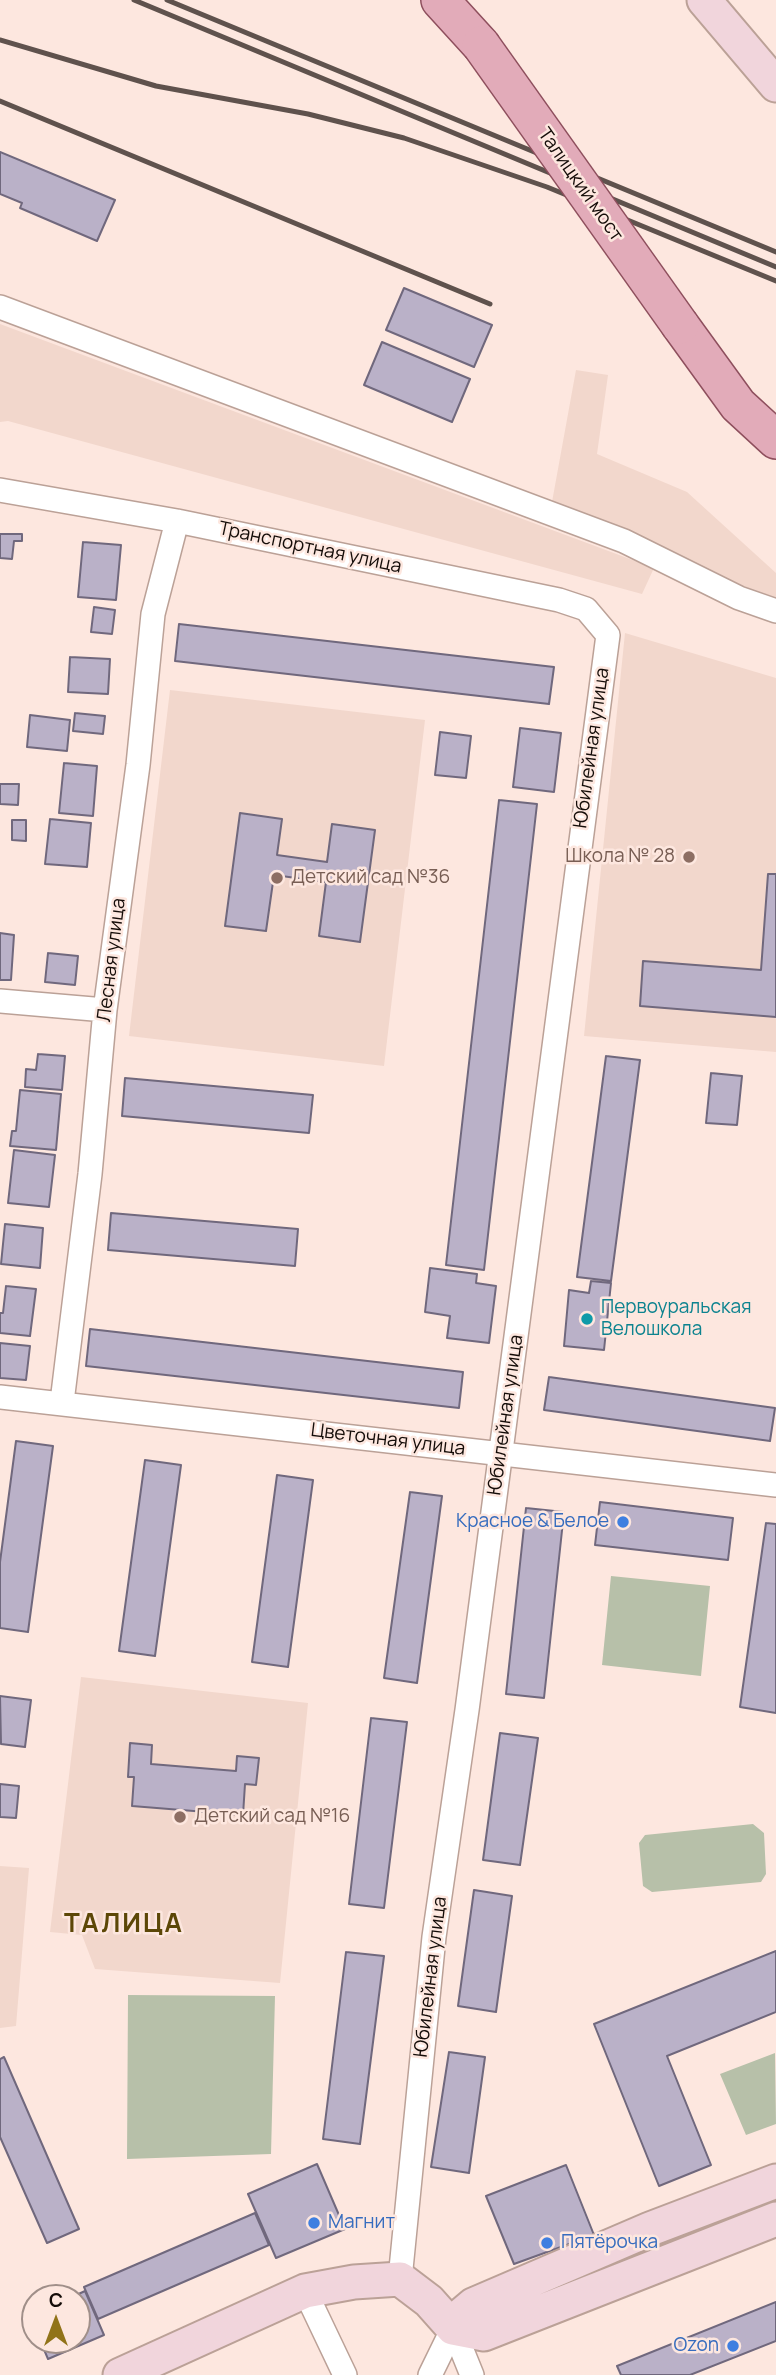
<!DOCTYPE html>
<html>
<head>
<meta charset="utf-8">
<style>
	body { margin:0 }
	#map { position:relative; width:776px; height:2375px; overflow:hidden; background:#fde7df; font-family:Manrope,sans-serif }
	canvas { display:block }
	.north { position:absolute; left:21px; top:2284px; width:70px; height:70px; box-sizing:border-box; background:#fde7df; border:2px solid #a08f89; border-radius:50%; rotate:0deg; font-size:19px; font-weight:700; line-height:28px; text-align:center; color:#140c08 }
	.north::after { content:''; display:block; margin:auto; width:24px; height:32px; background:#917319; clip-path:polygon(50% 0,100% 100%,50% 72%,0 100%) }
</style>
</head>
<body>
<div id="map">
<canvas width="776" height="2375"></canvas>
<div class="north">С</div>
</div>
<script>
const ctx = document.querySelector('canvas').getContext('2d');
ctx.lineJoin = 'round';
function paint(path, color) { ctx.fillStyle = color; ctx.fill(path, 'evenodd'); }
const poly = rows => new Path2D(rows.map(r => 'M' + r).join(''));
function stroke(path, color, width, dash) { ctx.strokeStyle = color; ctx.lineWidth = width; ctx.lineCap = dash ? 'butt' : 'round'; ctx.setLineDash(dash || []); ctx.stroke(path); }
function drawText(font, color, halo, rows, align = 'center') {
  ctx.font = font + ' Manrope,sans-serif'; ctx.lineWidth = 5; ctx.setLineDash([]); ctx.textBaseline = 'middle'; ctx.strokeStyle = halo; ctx.fillStyle = color; for (const [text, x, y, turn = 0] of rows) {
    ctx.save(); ctx.translate(x, y); ctx.rotate((+turn || 0) * Math.PI / 180); ctx.textAlign = isNaN(turn) ? turn : align; if (halo) ctx.strokeText(text, 0, 0); ctx.fillText(text, 0, 0); ctx.restore();
  }
}
paint(poly([
	[0,324,654,568,642,594,8,421,0,422],
	[576,370,608,375,597,454,687,492,776,573,776,600,552,502],
	[625,633,776,678,776,1052,584,1036],
	[170,690,425,720,384,1066,129,1036],
	[81,1677,308,1703,280,1983,95,1969,82,1935,50,1932],
	[0,1866,29,1868,16,2026,0,2028]
]), '#f2d7cc');
paint(poly([
	[611,1576,710,1586,701,1676,602,1665],
	[753,1824,764,1833,766,1874,761,1882,652,1892,643,1886,639,1843,645,1835],
	[128,1995,275,1996,271,2154,127,2159],
	[775,2053,776,2124,746,2135,720,2074]
]), '#b7c0a9');
const building = poly([
	[0,152,115,200,97,241,20,208,22,203,0,194,0,152],
	[404,288,492,325,474,367,386,330,404,288],
	[382,342,470,379,452,422,364,385,382,342],
	[0,534,22,534,22,541,14,541,12,559,0,558,0,534],
	[83,542,121,545,116,600,78,597,83,542],
	[94,607,115,610,112,634,91,632,94,607],
	[179,624,554,667,549,704,175,661,179,624],
	[70,657,110,659,108,694,68,692,70,657],
	[75,713,105,716,103,734,73,731,75,713],
	[30,715,70,720,67,751,27,747,30,715],
	[520,728,561,733,554,792,513,787,520,728],
	[440,732,471,736,466,778,435,775,440,732],
	[64,763,97,766,93,816,59,813,64,763],
	[0,784,19,784,18,805,0,804,0,784],
	[499,800,537,804,484,1270,446,1265,499,800],
	[240,813,282,819,277,855,327,862,332,824,375,830,360,942,319,936,326,882,274,875,266,931,225,926,240,813],
	[50,819,91,823,87,867,45,864,50,819],
	[12,820,26,820,26,841,12,840,12,820],
	[768,874,776,874,776,1017,640,1006,643,961,761,970,768,874],
	[0,933,14,935,11,980,0,980,0,933],
	[48,953,78,956,75,985,45,982,48,953],
	[38,1054,65,1056,62,1090,25,1087,26,1069,36,1070,38,1054],
	[606,1056,640,1060,611,1281,577,1277,606,1056],
	[711,1073,742,1076,737,1125,706,1123,711,1073],
	[125,1078,313,1095,309,1133,122,1116,125,1078],
	[20,1090,61,1094,56,1150,10,1146,12,1131,16,1131,20,1090],
	[14,1150,55,1155,49,1207,8,1203,14,1150],
	[111,1213,298,1229,295,1266,108,1250,111,1213],
	[5,1224,43,1228,40,1268,1,1264,5,1224],
	[430,1268,477,1274,476,1283,496,1286,489,1343,447,1338,450,1316,425,1312,430,1268],
	[591,1281,611,1283,604,1350,564,1346,569,1290,589,1293,591,1281],
	[6,1286,36,1289,30,1336,0,1333,0,1313,3,1313,6,1286],
	[90,1329,463,1372,459,1408,86,1366,90,1329],
	[0,1343,30,1346,26,1380,0,1378,0,1343],
	[549,1377,775,1408,770,1441,544,1410,549,1377],
	[16,1441,53,1446,28,1632,0,1628,0,1562,16,1441],
	[145,1460,181,1465,155,1656,119,1651,145,1460],
	[277,1475,313,1480,288,1667,252,1662,277,1475],
	[410,1492,442,1496,417,1683,384,1678,410,1492],
	[600,1502,733,1518,728,1560,595,1545,600,1502],
	[526,1508,564,1512,544,1698,506,1694,526,1508],
	[766,1523,776,1524,776,1713,740,1707,766,1523],
	[0,1696,31,1700,25,1747,1,1744,0,1696],
	[371,1718,407,1722,384,1908,349,1904,371,1718],
	[500,1733,538,1738,520,1865,483,1860,500,1733],
	[130,1743,152,1745,151,1764,236,1771,237,1756,259,1758,256,1785,245,1784,243,1815,132,1806,134,1777,128,1777,130,1743],
	[0,1784,19,1786,16,1818,0,1817,0,1784],
	[474,1890,512,1896,496,2012,458,2006,474,1890],
	[776,1951,776,2012,667,2056,711,2165,659,2186,594,2024,776,1951],
	[346,1952,384,1956,360,2144,323,2139,346,1952],
	[449,2052,485,2057,469,2173,431,2167,449,2052],
	[4,2057,79,2229,47,2243,0,2137,0,2059,4,2057],
	[317,2164,345,2229,276,2258,248,2194,317,2164],
	[566,2165,594,2235,514,2264,486,2196,566,2165],
	[255,2213,269,2245,98,2319,84,2287,255,2213],
	[85,2291,104,2335,48,2359,40,2340,77,2340,77,2298,70,2298,85,2291],
	[776,2302,776,2341,690,2375,621,2375,617,2366,776,2302]
]);
paint(building, '#bab1c8');
stroke(building, '#70687d', 2);
const street = poly([
	[0,307,624,541,739,598,776,611],
	[0,490,177,521,559,600,586,609,608,635,467,1710,434,1937,400,2279],
	[0,1001,105,1010],
	[0,1397,776,1485],
	[62,1402,90,1174,105,1010,138,765,153,614,177,521],
	[305,2291,345,2375],
	[453,2328,472,2375],
	[430,2375,453,2328]
]);
const secondary = poly([
	[704,0,776,85],
	[453,2328,460,2316,473,2305,650,2229,776,2181],
	[120,2375,305,2291,354,2282,400,2279,429,2301,453,2328,484,2334,776,2219]
]);
const primary = poly([
	[440,0,481,45],
	[680,325,738,405,776,440]
]);
stroke(street, '#bba197', 26);
stroke(secondary, '#bba197', 37);
stroke(primary, '#8e4f5d', 40);
stroke(street, '#fff', 23);
stroke(secondary, '#f1d5dc', 33);
stroke(primary, '#e2abb9', 37);
stroke(poly([
	[134,0,776,267],
	[167,0,776,252],
	[0,40,156,86,308,114,404,138,547,187,776,281],
	[0,101,490,304]
]), '#5f524d', 5);
const primaryBridge = poly([
	[481,45,680,325]
]);
stroke(primaryBridge, '#8e4f5d', 40, []);
stroke(primaryBridge, '#e2abb9', 37);
for (const [x, y, r, color] of [
	[689,857,7,"#8d6e63"],
	[277,878,7,"#8d6e63"],
	[587,1319,7,"#0f9aa8"],
	[623,1522,7,"#3f7fe0"],
	[180,1817,7,"#8d6e63"],
	[314,2223,7,"#3f7fe0"],
	[547,2243,7,"#3f7fe0"],
	[733,2346,7,"#3f7fe0"]
]) { const dot = new Path2D(); dot.arc(x, y, r, 0, 2 * Math.PI); ctx.fillStyle = color; ctx.fill(dot); stroke(dot, '#fde7df', 2.5); }
drawText('19px', '#140c08', '#fde7df', [
	["Талицкий мост",580,185,55],
	["Транспортная улица",310,548,12],
	["Юбилейная улица",592,748,-82],
	["Лесная улица",112,960,-83],
	["Юбилейная улица",506,1415,-82],
	["Цветочная улица",388,1440,7],
	["Юбилейная улица",431,1977,-83]
]);
drawText('19px', '#785e54', '#fde7df', [
	["Школа № 28",675,857,"right"],
	["Детский сад №36",291,878],
	["Детский сад №16",194,1817]
], 'left');
drawText('19px', '#0d838f', '#fde7df', [
	["Первоуральская",601,1308],
	["Велошкола",601,1330]
], 'left');
drawText('19px', '#366cbe', '#fde7df', [
	["Красное & Белое",609,1522],
	["Магнит",328,2223,"left"],
	["Пятёрочка",561,2243,"left"],
	["Ozon",719,2346]
], 'right');
ctx.letterSpacing = '2px';
drawText('bold 26px', '#5c4707', '#fde7df', [
	["ТАЛИЦА",124,1925]
]);
ctx.letterSpacing = '0px';
</script>
</body>
</html>
